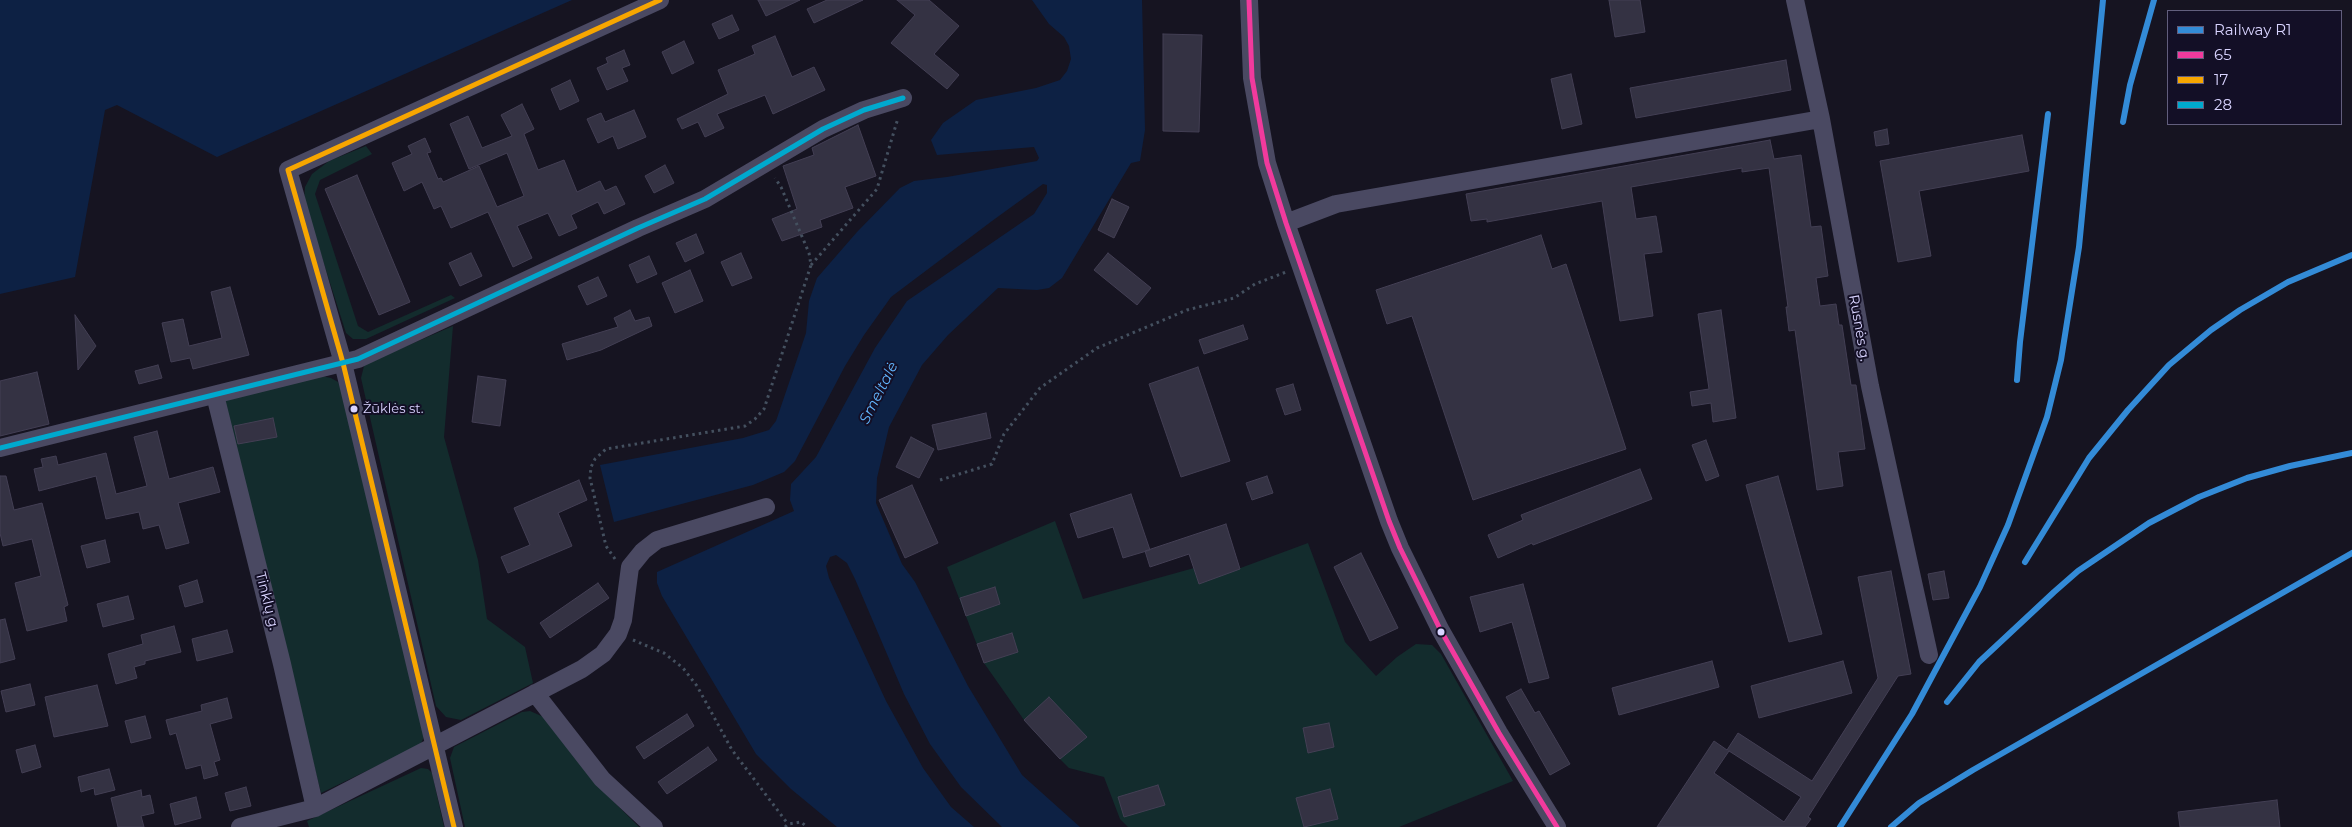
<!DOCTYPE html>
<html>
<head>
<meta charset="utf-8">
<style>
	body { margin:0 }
	#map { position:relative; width:2352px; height:827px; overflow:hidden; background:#161421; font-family:Montserrat,sans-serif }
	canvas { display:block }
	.legend { position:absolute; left:2167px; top:10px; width:175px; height:115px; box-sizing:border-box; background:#130f26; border:1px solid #625e7d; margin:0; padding:6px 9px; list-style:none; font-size:15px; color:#d9d4ff }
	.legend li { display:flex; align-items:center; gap:10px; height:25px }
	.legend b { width:25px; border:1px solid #625e7d }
</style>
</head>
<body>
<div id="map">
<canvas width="2352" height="827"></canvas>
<ul class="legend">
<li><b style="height:6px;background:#338bd7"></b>Railway R1</li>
<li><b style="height:6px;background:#f13a9d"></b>65</li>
<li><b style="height:6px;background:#f7a600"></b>17</li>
<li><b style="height:6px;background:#00a9ce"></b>28</li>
</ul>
</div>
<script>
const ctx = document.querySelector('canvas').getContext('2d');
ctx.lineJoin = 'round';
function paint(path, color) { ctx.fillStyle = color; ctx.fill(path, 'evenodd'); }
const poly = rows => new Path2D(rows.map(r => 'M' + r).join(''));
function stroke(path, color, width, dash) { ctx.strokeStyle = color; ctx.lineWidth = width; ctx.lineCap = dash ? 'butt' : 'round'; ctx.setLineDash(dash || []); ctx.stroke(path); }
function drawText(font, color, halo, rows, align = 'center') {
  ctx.font = font + ' Montserrat,sans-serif'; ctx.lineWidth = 4; ctx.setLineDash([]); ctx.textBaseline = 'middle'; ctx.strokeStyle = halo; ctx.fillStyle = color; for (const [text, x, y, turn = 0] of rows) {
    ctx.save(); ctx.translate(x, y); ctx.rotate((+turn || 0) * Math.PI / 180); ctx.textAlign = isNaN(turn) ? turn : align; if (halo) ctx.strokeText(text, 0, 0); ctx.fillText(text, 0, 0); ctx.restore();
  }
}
paint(poly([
	[366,146,372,154,320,180,315,194,358,326,368,332,451,295,455,298,366,339,353,339,346,333,304,201,305,187,312,174,329,161],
	[453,326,444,437,478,560,487,619,525,647,533,683,461,720,446,717,436,706,361,378,364,366,374,360],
	[322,376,331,378,338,382,343,395,424,737,420,745,321,793,224,409,226,399],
	[1055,521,1083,599,1194,568,1200,583,1308,543,1345,642,1376,676,1397,657,1416,644,1432,645,1441,654,1513,781,1399,827,1128,827,1120,819,1104,777,1069,768,1060,759,1024,720,984,663,947,567],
	[530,711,546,718,600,788,639,827,465,827,450,758,454,747,522,712],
	[421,768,428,769,432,773,444,827,309,827,307,821]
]), '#132c2d');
paint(poly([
	[0,0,572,0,217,157,117,105,105,110,75,277,0,294],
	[1032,0,1142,0,1145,130,1140,161,1131,163,1062,278,1049,288,1037,290,998,288,948,335,922,365,889,427,877,478,876,503,902,564,915,582,968,686,1022,775,1080,827,1002,827,961,787,930,744,904,694,855,579,847,563,836,555,830,557,826,566,829,578,886,701,923,768,951,807,974,827,837,827,791,789,756,754,662,596,657,583,657,572,794,511,790,500,791,484,816,457,875,348,907,301,1034,214,1047,193,1047,185,1043,184,992,221,891,297,864,335,845,366,795,461,784,472,753,485,614,522,600,465,743,438,769,430,776,421,806,333,809,301,817,278,857,232,900,188,914,181,947,177,1037,161,1039,158,1034,147,937,155,931,140,943,123,976,100,1036,88,1060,80,1067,71,1071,59,1069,46,1064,37,1049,24]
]), '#0d2144');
const building = poly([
	[758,0,800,0,766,16,758,0],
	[827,0,863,0,814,23,807,9,827,0],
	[897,0,929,0,959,26,934,54,959,75,947,89,891,43,915,15,897,0],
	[1609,0,1640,0,1645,32,1615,37,1609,0],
	[732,15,739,30,719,39,712,24,732,15],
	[1163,34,1202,35,1199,132,1163,131,1163,34],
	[775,36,792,77,814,67,825,90,773,114,765,95,717,114,724,128,705,137,698,122,682,129,677,119,728,94,718,70,755,54,752,46,775,36],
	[684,41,694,63,672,74,662,52,684,41],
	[624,50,630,65,622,68,628,81,607,90,597,68,608,63,606,58,624,50],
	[1786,60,1791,90,1636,118,1630,88,1786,60],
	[1571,74,1582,124,1562,129,1551,79,1571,74],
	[570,80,579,101,560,110,551,89,570,80],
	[522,104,534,129,524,134,538,170,564,160,577,192,600,181,605,191,616,186,625,204,604,214,598,202,571,215,577,228,559,236,548,213,517,226,532,258,513,267,488,212,451,228,441,206,434,209,422,182,404,191,392,163,412,154,408,146,425,138,431,152,427,153,438,179,441,178,443,182,479,166,497,207,524,196,507,153,469,169,450,124,468,116,482,148,512,136,501,115,522,104],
	[634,110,646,137,618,149,613,136,598,143,587,119,601,113,605,122,634,110],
	[858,125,876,176,845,187,853,208,820,220,822,227,782,241,772,219,797,209,783,166,814,155,812,148,858,125],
	[1887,129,1889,144,1876,146,1874,132,1887,129],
	[2022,135,2029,171,1919,191,1931,256,1898,262,1880,161,2022,135],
	[1770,140,1774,159,1801,155,1811,227,1821,226,1828,276,1816,278,1820,306,1836,304,1839,325,1842,325,1851,385,1856,385,1865,449,1838,452,1843,486,1817,490,1795,330,1789,331,1786,307,1788,307,1769,168,1742,172,1742,168,1631,187,1636,219,1656,216,1662,252,1644,254,1653,316,1620,321,1602,201,1487,222,1487,219,1471,221,1466,194,1770,140],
	[665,165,674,183,654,193,645,176,665,165],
	[357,175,410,302,379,315,325,189,357,175],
	[1112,199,1129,207,1114,238,1098,230,1112,199],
	[696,234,704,253,685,262,676,243,696,234],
	[1541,235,1552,269,1566,264,1626,449,1473,500,1412,316,1387,324,1376,290,1541,235],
	[471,253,482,276,460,286,449,263,471,253],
	[741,253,752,278,732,286,721,262,741,253],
	[1108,253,1151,288,1137,305,1094,270,1108,253],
	[649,256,657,274,637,283,629,265,649,256],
	[690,270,703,301,675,313,662,283,690,270],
	[598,277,607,296,587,305,578,286,598,277],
	[230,287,249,355,193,369,190,358,171,362,162,323,183,319,189,346,222,338,211,292,230,287],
	[630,310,635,321,649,317,652,326,601,350,567,360,562,344,618,327,614,318,630,310],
	[1721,310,1736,418,1713,422,1711,403,1692,406,1690,392,1709,389,1698,314,1721,310],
	[75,315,96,346,78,370,75,315],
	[1243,325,1248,339,1204,354,1199,340,1243,325],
	[158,365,162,378,139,384,135,371,158,365],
	[1198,367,1230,461,1181,477,1149,384,1198,367],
	[37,372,49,424,0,436,0,381,37,372],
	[478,376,506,380,500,426,472,422,478,376],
	[1293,384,1301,410,1285,415,1276,389,1293,384],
	[986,413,991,438,938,450,932,425,986,413],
	[273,418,277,437,238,444,234,426,273,418],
	[157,431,169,479,213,467,220,492,178,503,189,543,166,549,159,525,143,529,139,512,106,519,96,476,39,491,34,469,43,467,41,459,56,456,58,465,106,453,116,494,147,486,134,437,157,431],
	[911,437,934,449,919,478,896,467,911,437],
	[1706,440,1719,476,1706,481,1692,445,1706,440],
	[1640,469,1652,499,1533,545,1532,543,1498,558,1488,535,1523,520,1521,515,1640,469],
	[0,476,6,476,14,510,42,503,68,605,64,607,67,621,27,631,15,583,41,576,32,539,3,546,0,533,0,476],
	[1267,476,1273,493,1252,500,1246,483,1267,476],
	[1778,476,1822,634,1789,642,1746,485,1778,476],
	[579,480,587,500,558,513,572,546,508,573,501,557,530,545,514,508,579,480],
	[912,485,938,543,905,558,879,500,912,485],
	[1131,494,1150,550,1123,558,1113,527,1078,538,1070,514,1131,494],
	[1226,524,1240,569,1199,584,1189,554,1150,567,1145,551,1226,524],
	[105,540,110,562,87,568,81,546,105,540],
	[1361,553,1398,628,1370,641,1334,567,1361,553],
	[1891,571,1911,674,1898,676,1808,817,1811,819,1805,827,1657,827,1714,741,1727,750,1738,733,1812,781,1878,678,1858,577,1891,571],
	[1729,751,1801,797,1784,822,1714,773,1729,751],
	[1944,571,1949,598,1933,600,1928,574,1944,571],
	[197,580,203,602,185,607,179,586,197,580],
	[598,583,609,598,550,638,540,623,598,583],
	[1523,584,1549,678,1529,683,1512,622,1480,632,1470,597,1523,584],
	[995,587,1000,604,966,616,960,598,995,587],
	[128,596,134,619,103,627,97,604,128,596],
	[5,619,15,659,0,663,0,620,5,619],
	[174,626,181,652,145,661,145,664,134,667,137,678,116,684,108,654,143,644,141,635,174,626],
	[227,630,233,652,197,661,192,639,227,630],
	[1012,633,1018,652,984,663,977,644,1012,633],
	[1712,661,1719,687,1619,715,1612,688,1712,661],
	[1843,661,1852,693,1759,718,1751,686,1843,661],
	[30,684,35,705,6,712,1,691,30,684],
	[97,685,108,726,54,737,45,697,97,685],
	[1521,689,1535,713,1539,711,1570,764,1550,775,1506,697,1521,689],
	[1049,697,1087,737,1060,759,1024,720,1049,697],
	[227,698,232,718,210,724,220,760,214,762,218,775,204,779,201,765,186,769,176,733,170,735,166,720,202,711,201,705,227,698],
	[687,714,694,726,644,759,636,747,687,714],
	[145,716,151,738,131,743,125,721,145,716],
	[1329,723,1334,747,1308,753,1303,728,1329,723],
	[35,745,41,767,22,773,16,750,35,745],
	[708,747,717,760,667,794,658,782,708,747],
	[109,769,115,790,95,795,94,788,81,792,78,777,109,769],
	[1158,785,1165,805,1124,817,1118,797,1158,785],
	[246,787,251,806,230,811,225,793,246,787],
	[1330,789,1338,819,1304,827,1296,798,1330,789],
	[141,790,142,797,150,795,154,813,141,816,144,827,118,827,111,798,141,790],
	[196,797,201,818,175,825,170,804,196,797],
	[2277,800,2280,827,2180,827,2178,812,2277,800]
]);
paint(building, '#343243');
stroke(building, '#433f54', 1);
stroke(poly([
	[811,265,877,189,898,118],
	[940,480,992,464,1004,434,1040,388,1097,348,1187,310,1234,298,1255,284,1286,272],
	[615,559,606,546,590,478,591,467,595,459,606,449,745,426,755,419,764,409,811,265,809,253,781,187,775,178],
	[633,640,664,653,683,668,697,686,732,750,788,824],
	[785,827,788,824,801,822,807,827]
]), '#44505f', 3, [2.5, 4]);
stroke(poly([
	[1249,0,1252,78,1267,163,1286,223,1389,521,1400,548,1440,629,1499,733,1557,827],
	[1795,0,1821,119,1870,386,1929,655],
	[1286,223,1336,204,1821,119],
	[215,395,282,664,315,808],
	[0,448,358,359,638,228,705,199,823,129,864,110,903,98],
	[535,693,602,779,654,827],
	[240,827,315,808,582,669,603,654,618,634,623,620,630,567,643,551,657,540,766,507],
	[454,827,343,363,288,170,660,0]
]), '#4a4962', 18);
stroke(poly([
	[1249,0,1252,78,1267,163,1286,223,1389,521,1400,548,1440,629,1499,733,1557,827]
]), '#f13a9d', 5);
stroke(poly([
	[454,827,343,363,288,170,660,0]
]), '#f7a600', 5);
stroke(poly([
	[0,448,358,359,638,228,705,199,823,129,864,110,903,98]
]), '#00a9ce', 5);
stroke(poly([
	[2123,122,2130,85,2154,0],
	[2017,380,2020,342,2048,114],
	[2025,562,2089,458,2128,410,2169,365,2211,330,2240,310,2288,282,2352,255],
	[1947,702,1979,662,2054,592,2078,571,2149,523,2199,497,2247,478,2290,466,2352,453],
	[1840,827,1912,714,1980,587,2008,525,2047,417,2061,360,2079,247,2103,0],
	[1891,827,1919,803,1973,770,2352,553]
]), '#338bd7', 6);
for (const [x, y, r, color] of [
	[354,409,4.5,"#d9d4ff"],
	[1441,632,4.5,"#d9d4ff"]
]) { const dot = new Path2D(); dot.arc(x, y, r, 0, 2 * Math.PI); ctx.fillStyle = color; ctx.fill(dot); stroke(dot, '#130f26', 2); }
drawText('13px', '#d9d4ff', '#130f26', [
	["Žūklės st.",363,409]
], 'left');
drawText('14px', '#d9d4ff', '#130f26', [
	["Rusnės g.",1859,328,80],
	["Tinklų g.",267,601,76]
]);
drawText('italic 15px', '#62b6ff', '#130f26', [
	["Smeltalė",879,393,-63]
]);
</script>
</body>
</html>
